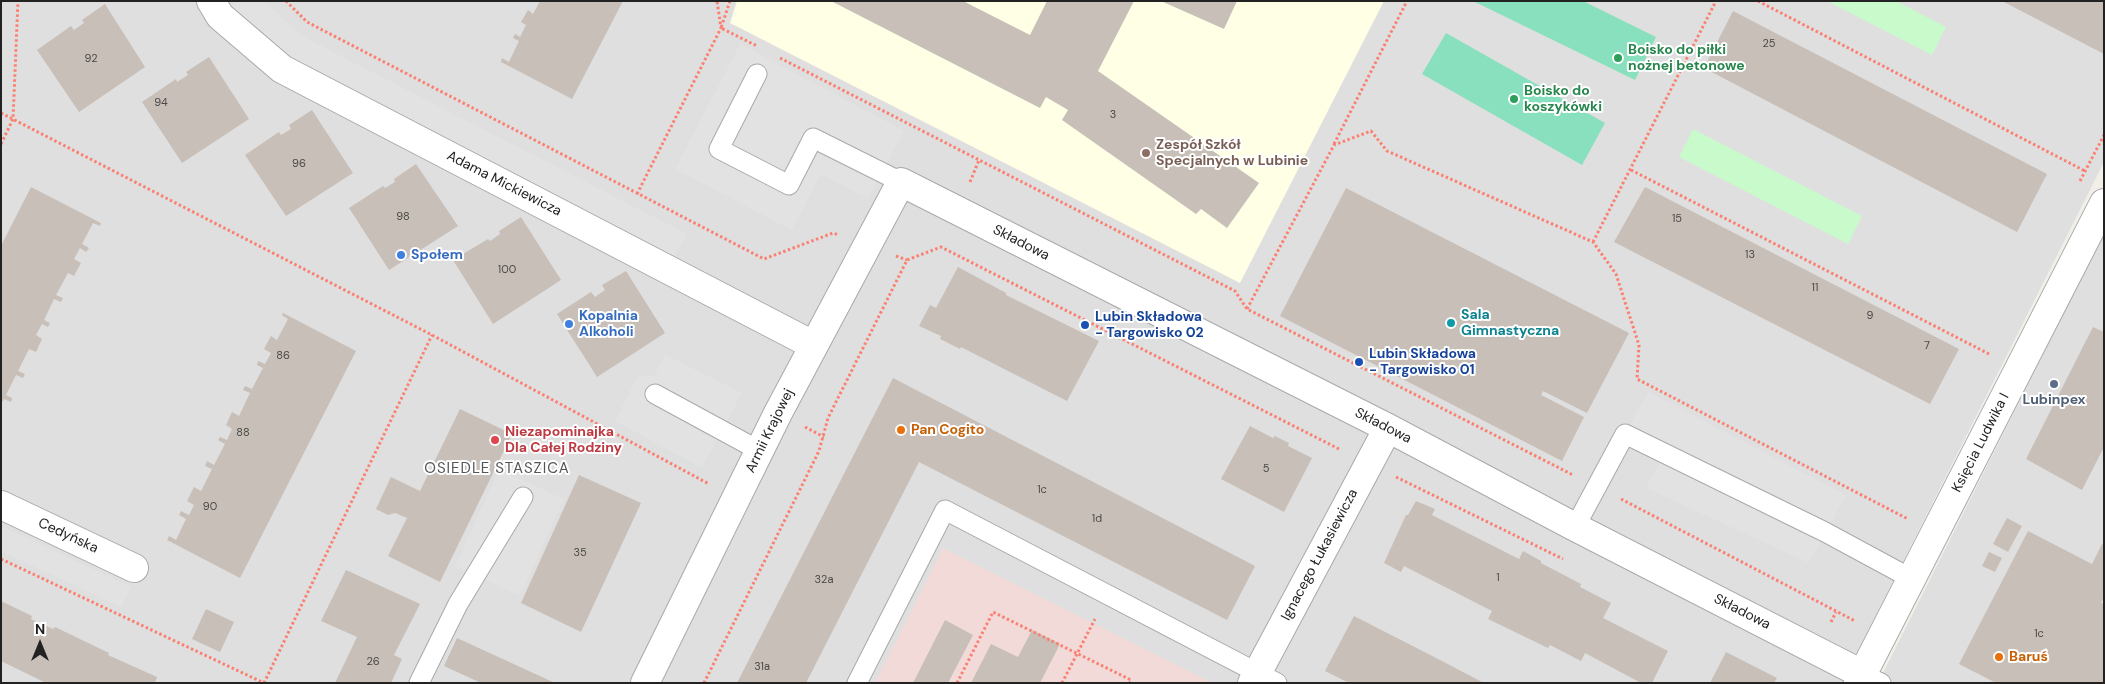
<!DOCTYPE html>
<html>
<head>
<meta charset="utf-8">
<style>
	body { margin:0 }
	#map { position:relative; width:2105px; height:684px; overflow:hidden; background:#f2efe9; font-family:"DM Sans",sans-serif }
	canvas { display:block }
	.frame { position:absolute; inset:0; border:2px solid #222; pointer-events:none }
	.north { position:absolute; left:15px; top:619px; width:50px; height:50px; -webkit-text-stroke:4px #fff; paint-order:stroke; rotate:0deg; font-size:14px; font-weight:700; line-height:20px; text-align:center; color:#222 }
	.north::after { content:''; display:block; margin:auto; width:18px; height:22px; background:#222; clip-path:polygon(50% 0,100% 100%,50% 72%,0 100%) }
</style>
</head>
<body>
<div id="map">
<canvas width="2105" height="684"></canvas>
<div class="frame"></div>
<div class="north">N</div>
</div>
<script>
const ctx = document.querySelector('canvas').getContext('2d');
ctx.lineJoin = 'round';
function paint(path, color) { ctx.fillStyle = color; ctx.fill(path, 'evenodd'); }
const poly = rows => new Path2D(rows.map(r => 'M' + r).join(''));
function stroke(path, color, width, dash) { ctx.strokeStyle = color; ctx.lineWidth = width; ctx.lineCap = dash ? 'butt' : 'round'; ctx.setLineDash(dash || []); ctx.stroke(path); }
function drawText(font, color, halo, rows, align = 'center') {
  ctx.font = font + ' "DM Sans",sans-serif'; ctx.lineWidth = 4; ctx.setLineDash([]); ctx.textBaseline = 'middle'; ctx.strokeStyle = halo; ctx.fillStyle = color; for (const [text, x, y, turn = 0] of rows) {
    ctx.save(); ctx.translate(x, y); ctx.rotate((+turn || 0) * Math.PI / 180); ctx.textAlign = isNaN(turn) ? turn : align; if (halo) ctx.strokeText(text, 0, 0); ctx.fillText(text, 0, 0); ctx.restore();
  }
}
paint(poly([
	[1,1,2104,1,2104,162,1842,683,1,683],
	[2104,233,2104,683,1878,683]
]), '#e0dfdf');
paint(poly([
	[943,548,1213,683,875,683]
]), '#f2dad9');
paint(poly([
	[737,1,1384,1,1240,283,730,23]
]), '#ffffe5');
paint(poly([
	[1827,1,1896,1,1946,27,1932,55],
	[1693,129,1862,216,1848,244,1679,157]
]), '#c8facc');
paint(poly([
	[1473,1,1583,1,1656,37,1635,80],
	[1446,33,1605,123,1582,165,1422,74]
]), '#88e0be');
paint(poly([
	[237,1,264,1,302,36,687,234,667,269,282,69,220,16],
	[740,44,904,131,868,199,821,174,792,230,675,169],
	[665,355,742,393,702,468,615,421,638,375,654,376],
	[1648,392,1846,495,1809,563,1646,488,1664,453,1625,434],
	[499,470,564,499,520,596,455,566],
	[1,526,131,587,121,607,1,551]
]), '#e2e2e2');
paint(poly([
	[540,1,623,1,572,99,501,62,502,58,509,62,519,41,513,38,515,34,520,37,526,25,521,22,528,10,533,14],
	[831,1,963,1,1030,35,1047,1,1134,1,1098,71,1259,183,1227,228,1201,209,1196,214,1062,120,1068,110,1046,97,1040,108],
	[1161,1,1237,1,1224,29],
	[2002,1,2104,1,2104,54],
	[105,4,145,67,79,112,37,50,71,26,74,30,84,23,82,20],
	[1733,11,2047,174,2017,232,1704,68],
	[209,57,249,119,182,163,142,102,176,79,177,82,188,75,186,72],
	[312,110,353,173,286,216,245,155,279,132,281,135,291,129,289,125],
	[416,164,458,226,389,270,349,208,383,186,385,188,395,182,394,179],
	[31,187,101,223,100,226,93,223,82,244,89,248,86,252,80,248,74,259,81,263,74,276,68,273,56,295,63,298,61,302,54,299,44,320,50,323,48,327,42,324,36,335,42,339,36,352,29,349,18,371,25,374,23,378,16,375,6,395,12,398,11,402,4,399,1,404,1,246],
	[1645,187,1959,349,1930,404,1614,242],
	[1346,188,1629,333,1587,413,1543,391,1541,395,1584,417,1562,461,1280,316],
	[521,217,561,280,493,324,453,260,488,239,490,241,500,234,499,231],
	[958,267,1006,293,1006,295,1099,341,1067,401,961,347,960,349,940,339,941,336,919,326,930,305,936,308],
	[626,271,665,333,597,377,557,314,591,292,595,297,605,290,602,285],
	[283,313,356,351,240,578,167,540,169,536,176,540,186,519,179,515,181,511,189,515,194,505,187,501,194,487,201,491,212,469,205,466,207,461,214,465,225,444,218,440,220,437,227,440,232,429,226,425,232,412,239,416,250,393,243,390,245,386,252,389,263,368,257,365,258,361,265,364,271,353,264,349,271,336,277,340,288,319,282,315],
	[2093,327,2104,332,2104,447,2082,490,2026,459],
	[893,378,1255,566,1227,620,919,462,806,683,737,683],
	[460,409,512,434,440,582,388,556,407,518,395,513,388,515,376,509,391,477,420,491],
	[1250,426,1273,438,1275,436,1289,443,1288,446,1312,458,1284,512,1221,479],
	[579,475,641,503,581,632,521,603],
	[1416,501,1435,509,1432,515,1519,559,1523,551,1541,561,1541,563,1581,584,1580,587,1611,603,1603,618,1668,651,1652,683,1641,683,1585,653,1581,661,1550,645,1548,648,1488,619,1492,611,1404,566,1401,572,1384,563,1406,515,1408,515],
	[2007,518,2022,526,2008,552,1993,544],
	[2028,531,2092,564,2102,544,2104,545,2104,597,2101,603,2104,604,2104,683,1996,683,1959,664],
	[1989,552,2002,558,1995,572,1982,566],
	[346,570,420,604,394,655,402,659,391,683,335,683,357,637,321,621],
	[1,601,32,616,31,619,53,629,55,627,109,653,108,655,157,677,155,683,46,683,1,661],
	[206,609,234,622,220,652,192,639],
	[1354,616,1442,661,1484,683,1349,683,1325,671],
	[945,620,973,635,948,683,913,683],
	[1032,630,1060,644,1040,683,971,683,991,644,1018,657],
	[457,638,555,683,481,683,444,666],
	[1726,652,1777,678,1774,683,1710,683]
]), '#c7bfb8');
const lane = poly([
	[757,74,719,149,789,185,813,138,901,182],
	[655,394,760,451],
	[1575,527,1625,434,1825,532,1912,579],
	[1862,674,1881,683],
	[419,683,458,604,523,497],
	[857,683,945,510,1277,683]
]);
const street = poly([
	[211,1,220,16,282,69,813,345],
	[1,505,134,568],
	[645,683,778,413,901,182,1388,428,1575,527,1862,674],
	[1252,683,1388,428],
	[1858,683,2104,203]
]);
stroke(lane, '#a9a9a9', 21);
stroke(street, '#a9a9a9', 30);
stroke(poly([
	[286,1,307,22,764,259,833,233,839,235],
	[730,1,721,28,757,46],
	[1758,1,2085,171],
	[780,58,1235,291,1247,309,1573,475],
	[1,113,432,335,709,484],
	[1,144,13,119,18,1],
	[1334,144,1407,1],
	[1631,170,1991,355],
	[2080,181,2104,135],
	[970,182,979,160],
	[637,194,721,28,717,1],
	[1593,242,1716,1],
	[896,256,907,260],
	[1247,309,1334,145,1371,131,1387,151,1593,242,1616,274,1639,345,1637,379,1908,519],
	[805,427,824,437],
	[1396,477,1563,559],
	[1621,499,1855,621],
	[1,559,264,683],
	[1831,622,1836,612],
	[264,683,432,335],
	[704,683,819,451,828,418,907,260,941,247,1341,450],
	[957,683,993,612,1131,680,1130,683],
	[1062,683,1095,619]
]), '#fa8072', 3, [2.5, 2.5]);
stroke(lane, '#fff', 19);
stroke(street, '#fff', 28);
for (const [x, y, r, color] of [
	[1618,58,5,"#2e9e5b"],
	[1514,99,5,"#2e9e5b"],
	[1146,153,5,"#8d6e63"],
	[401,255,5,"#3f7fe0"],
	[1451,323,5,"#0f9aa8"],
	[569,324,5,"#3f7fe0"],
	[1085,325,5,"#1a4fb4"],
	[1359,362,5,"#1a4fb4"],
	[2054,384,5,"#5c6f8a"],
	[901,430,5,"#e8710a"],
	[495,440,5,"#e0444e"],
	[1999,657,5,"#e8710a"]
]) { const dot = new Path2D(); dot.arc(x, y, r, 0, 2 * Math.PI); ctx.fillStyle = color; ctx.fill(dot); stroke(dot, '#fff', 2); }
drawText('11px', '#4b4948', null, [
	["25",1769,44],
	["92",91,59],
	["94",161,103],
	["3",1113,115],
	["96",299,164],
	["98",403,217],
	["15",1677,219],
	["13",1750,255],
	["100",507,270],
	["11",1815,288],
	["9",1870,316],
	["7",1927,346],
	["86",283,356],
	["88",243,433],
	["5",1266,469],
	["1c",1042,490],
	["90",210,507],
	["1d",1097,519],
	["35",580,553],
	["1",1498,578],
	["32a",824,580],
	["1c",2039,634],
	["26",373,662],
	["31a",762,667]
]);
drawText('bold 14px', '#27864d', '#fff', [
	["Boisko do piłki",1628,50],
	["nożnej betonowe",1628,66],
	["Boisko do",1524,91],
	["koszykówki",1524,107]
], 'left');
drawText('bold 14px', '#785e54', '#fff', [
	["Zespół Szkół",1156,145],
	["Specjalnych w Lubinie",1156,161]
], 'left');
drawText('14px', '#222', '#fff', [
	["Adama Mickiewicza",504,184,27],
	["Składowa",1021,243,27],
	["Składowa",1383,426,27],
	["Armii Krajowej",770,431,-64],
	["Księcia Ludwika I",1981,443,-63],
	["Cedyńska",68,536,25],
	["Ignacego Łukasiewicza",1320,555,-62],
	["Składowa",1742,612,27]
]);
drawText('bold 14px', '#366cbe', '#fff', [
	["Społem",411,255],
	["Kopalnia",579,316],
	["Alkoholi",579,332]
], 'left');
drawText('bold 14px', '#0d838f', '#fff', [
	["Sala",1461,315],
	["Gimnastyczna",1461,331]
], 'left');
drawText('bold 14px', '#164399', '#fff', [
	["Lubin Składowa",1095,317],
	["- Targowisko 02",1095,333],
	["Lubin Składowa",1369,354],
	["- Targowisko 01",1369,370]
], 'left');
drawText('bold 14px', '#4e5e75', '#fff', [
	["Lubinpex",2054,400]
]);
drawText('bold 14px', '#c56008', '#fff', [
	["Pan Cogito",911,430],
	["Baruś",2009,657]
], 'left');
drawText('bold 14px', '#be3a42', '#fff', [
	["Niezapominajka",505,432],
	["Dla Całej Rodziny",505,448]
], 'left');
ctx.letterSpacing = '1px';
drawText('15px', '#555', '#fff', [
	["OSIEDLE STASZICA",497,469]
]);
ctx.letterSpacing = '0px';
</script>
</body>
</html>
